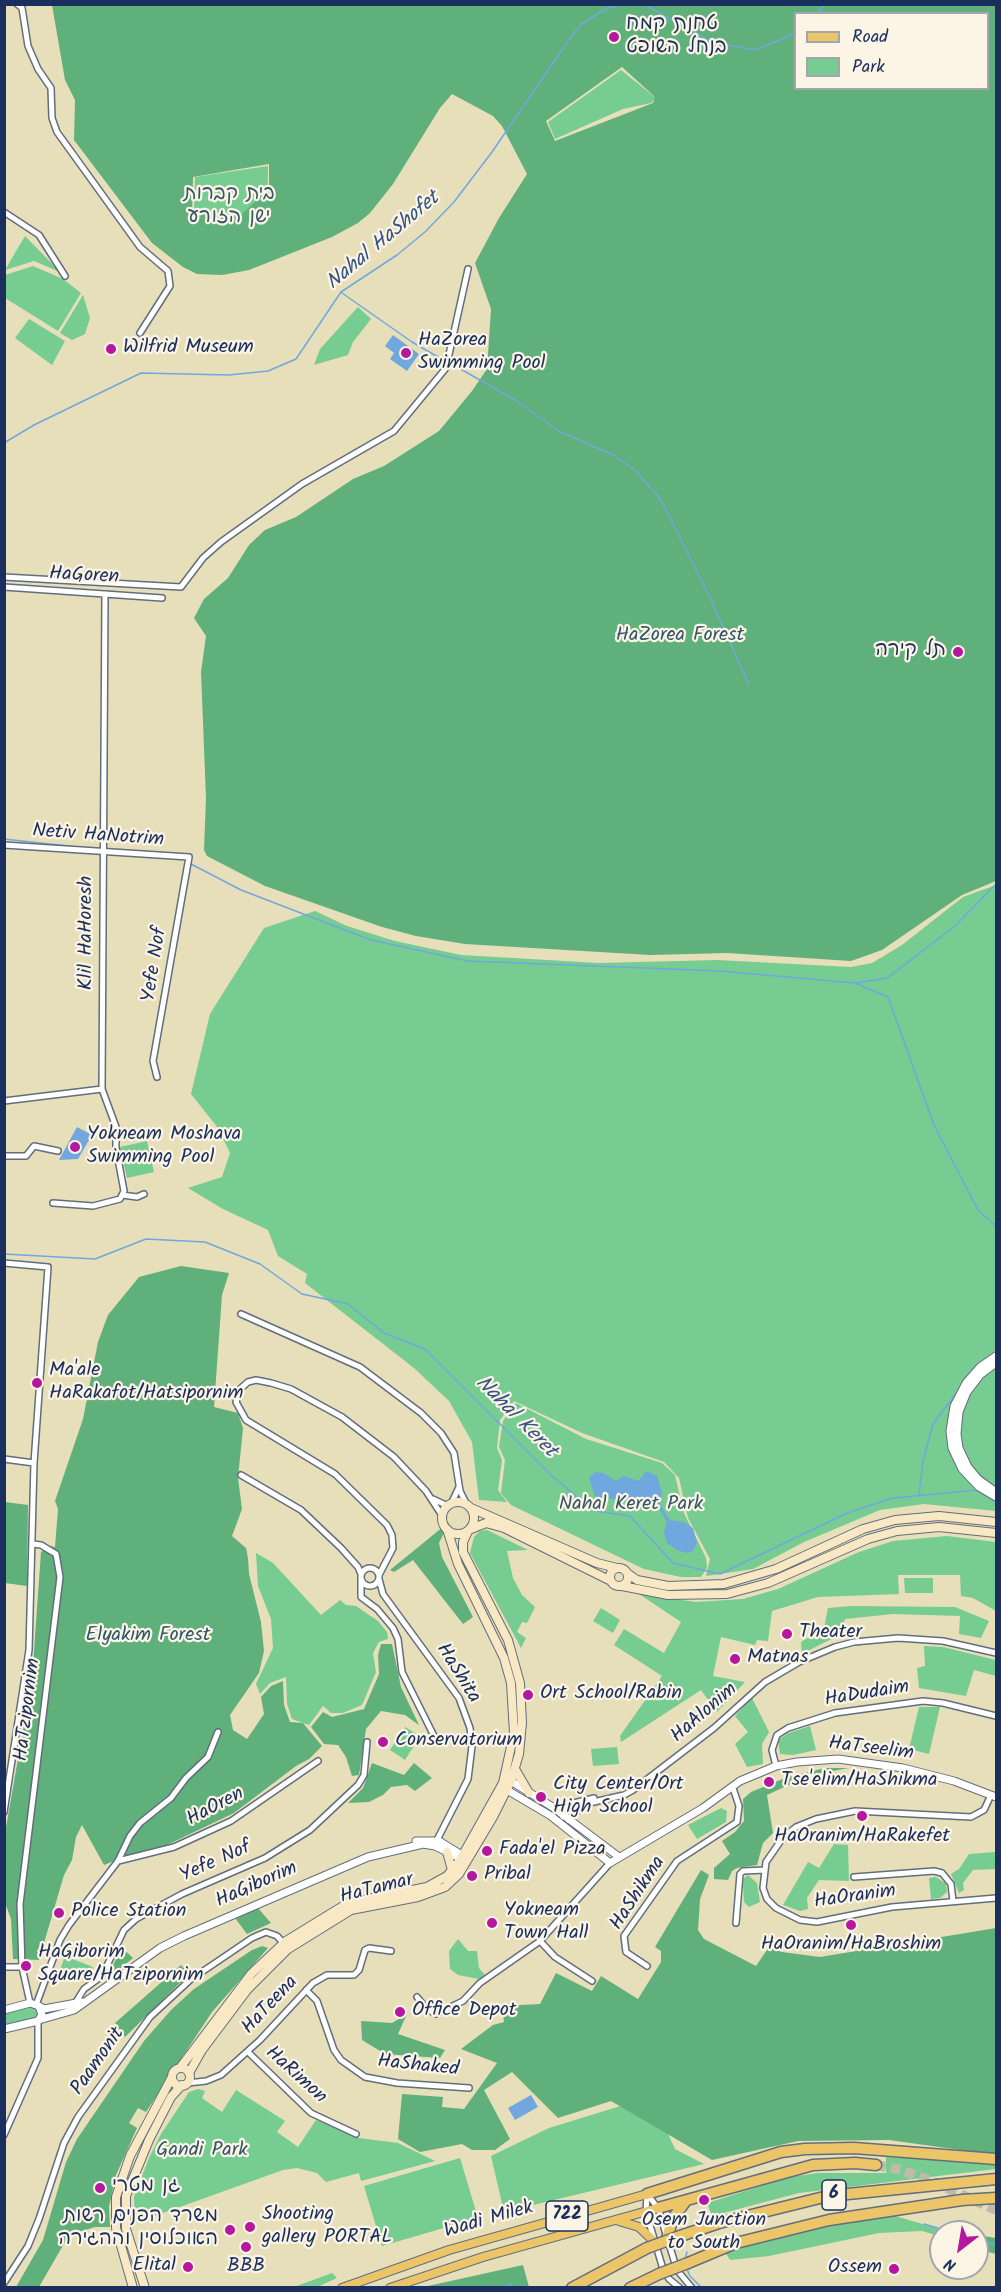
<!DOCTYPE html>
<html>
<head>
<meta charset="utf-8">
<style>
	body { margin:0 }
	#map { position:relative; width:1001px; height:2292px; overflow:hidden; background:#e6dfba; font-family:Kalam,sans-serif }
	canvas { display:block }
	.frame { position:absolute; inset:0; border:6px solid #1b2f5e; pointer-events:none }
	.legend { position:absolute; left:794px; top:12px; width:195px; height:78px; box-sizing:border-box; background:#fcf5e5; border:2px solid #a2a6af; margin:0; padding:8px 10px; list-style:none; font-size:18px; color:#1b2f5e }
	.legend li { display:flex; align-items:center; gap:12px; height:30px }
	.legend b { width:30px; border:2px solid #a2a6af }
	.north { position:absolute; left:929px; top:2220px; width:60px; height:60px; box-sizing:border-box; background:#fcf5e5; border:2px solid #a2a6af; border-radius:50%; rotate:211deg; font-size:16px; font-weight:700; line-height:24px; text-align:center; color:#1b2f5e }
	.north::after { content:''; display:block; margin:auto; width:21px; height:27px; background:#b5179e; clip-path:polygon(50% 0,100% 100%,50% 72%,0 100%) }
</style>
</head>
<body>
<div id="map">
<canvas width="1001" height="2292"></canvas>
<div class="frame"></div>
<ul class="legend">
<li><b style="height:8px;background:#edc569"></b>Road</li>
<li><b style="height:16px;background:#76cc91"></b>Park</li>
</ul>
<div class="north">N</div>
</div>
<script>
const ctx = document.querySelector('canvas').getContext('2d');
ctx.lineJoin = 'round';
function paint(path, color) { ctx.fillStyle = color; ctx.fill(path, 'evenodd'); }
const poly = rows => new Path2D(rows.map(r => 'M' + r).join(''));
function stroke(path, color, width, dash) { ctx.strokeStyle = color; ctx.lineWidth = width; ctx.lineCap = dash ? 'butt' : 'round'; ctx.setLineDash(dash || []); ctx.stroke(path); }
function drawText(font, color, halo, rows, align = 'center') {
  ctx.font = font + ' Kalam,"Playpen Sans Hebrew",sans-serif'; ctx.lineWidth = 4.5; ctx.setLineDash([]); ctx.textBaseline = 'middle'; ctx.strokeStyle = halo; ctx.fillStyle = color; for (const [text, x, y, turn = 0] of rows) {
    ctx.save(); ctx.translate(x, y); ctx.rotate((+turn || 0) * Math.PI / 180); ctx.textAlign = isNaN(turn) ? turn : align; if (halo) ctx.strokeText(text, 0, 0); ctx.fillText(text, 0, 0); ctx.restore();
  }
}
paint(poly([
	[621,70,656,98,651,103,623,109,555,139,548,122],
	[268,166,267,228,193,247,195,177],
	[25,236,60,272,34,261,5,270],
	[33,266,63,279,81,293,58,331,5,298,5,275],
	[83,295,90,318,85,334,72,340,60,333],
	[358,307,371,319,353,342,348,355,314,365,320,349],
	[29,319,65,341,52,365,15,338],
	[996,885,996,1511,924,1504,880,1510,804,1542,753,1569,706,1576,710,1559,688,1518,679,1478,664,1462,582,1433,514,1401,500,1420,497,1448,502,1460,498,1490,507,1502,479,1500,472,1442,449,1401,414,1368,305,1283,307,1274,278,1256,268,1230,223,1209,188,1188,222,1177,230,1153,218,1128,191,1094,210,1014,264,928,315,911,347,926,395,941,461,955,599,963,717,960,851,967,872,963,902,945,963,897],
	[147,1141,154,1172,127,1178,120,1147],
	[516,1403,586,1439,662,1463,675,1475,684,1513,706,1558,707,1568,701,1577,681,1577,644,1569,511,1505,501,1493,505,1460,499,1447,503,1421],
	[487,1530,528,1550,507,1551,513,1578,522,1595,535,1607,527,1623,522,1622,517,1632,526,1638,521,1648,470,1553,474,1537,480,1531],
	[947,1536,996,1542,996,1611,973,1598,961,1596,960,1575,898,1575,899,1594,818,1597,772,1611,768,1641,757,1640,755,1645,721,1637,713,1676,745,1682,717,1712,701,1690,621,1742,620,1736,662,1676,614,1645,624,1629,664,1653,681,1622,639,1594,696,1602,743,1599,778,1589,859,1552,893,1541],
	[256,1553,273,1563,321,1615,340,1600,346,1605,356,1606,378,1621,387,1632,388,1639,379,1642,373,1653,376,1672,362,1705,343,1713,331,1713,323,1706,309,1725,292,1719,287,1704,286,1677,270,1683,260,1694,256,1684,273,1648,271,1619,258,1586],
	[904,1578,933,1578,933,1593,905,1593],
	[851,1606,955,1607,989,1621,981,1638,959,1634,960,1616,893,1614,845,1619,839,1635,802,1654,801,1642,824,1628,828,1608],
	[601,1608,620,1620,613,1633,593,1621],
	[924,1646,943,1647,996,1660,996,1676,974,1670,966,1696,919,1688,917,1668,925,1666],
	[752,1698,769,1732,762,1744,763,1764,747,1767,735,1744,748,1732,735,1716],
	[919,1707,940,1707,929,1754,909,1749],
	[810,1726,816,1750,793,1755,780,1754,778,1740,788,1733],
	[405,1727,420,1736,405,1760,390,1750],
	[617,1747,619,1764,593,1766,591,1749],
	[721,1808,727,1811,726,1822,697,1839,688,1825],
	[834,1844,848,1845,849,1881,819,1880,807,1898,808,1909,800,1911,783,1905,808,1862,819,1868],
	[996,1852,996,1869,973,1870,963,1883,964,1890,959,1893,951,1874,959,1869,969,1854],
	[748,1875,757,1883,760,1902,749,1907,744,1902,743,1884,744,1878],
	[936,1877,946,1884,947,1892,940,1898,931,1899,929,1878],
	[458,1939,468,1951,477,1951,479,1968,485,1975,479,1979,458,1975,450,1969,449,1951],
	[65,1956,93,1967,88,1981,60,1970],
	[30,2007,36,2008,39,2015,36,2019,5,2026,5,2013],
	[198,2089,205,2091,202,2098,222,2112,236,2090,285,2121,277,2132,298,2147,316,2120,359,2138,398,2143,435,2161,361,2181,359,2173,326,2182,317,2173,297,2168,283,2170,135,2223,134,2197,149,2158,161,2134,189,2092],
	[627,2104,663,2123,675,2149,704,2164,504,2212,491,2156,549,2128],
	[886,2157,996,2163,996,2169,799,2193,712,2216,707,2203,790,2177,818,2173,886,2173],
	[460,2158,478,2218,382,2246,364,2186],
	[892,2215,943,2230,939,2236,922,2231,879,2233,769,2256,730,2260,725,2252,811,2229],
	[332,2273,337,2278,317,2287,294,2287]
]), '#76cc91');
paint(poly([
	[52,5,996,5,996,881,962,895,882,950,851,961,727,953,650,955,465,944,416,936,382,927,265,886,207,856,204,850,206,798,201,672,206,636,194,618,204,599,228,578,249,545,265,530,296,517,353,479,384,466,439,431,472,391,487,369,491,309,475,263,499,218,527,174,502,126,493,116,452,94,440,108,393,184,370,213,358,223,332,237,249,270,222,275,197,274,183,267,152,243,74,140,75,100,65,80],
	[796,14,988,14,988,88,796,88],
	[622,67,655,97,653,103,555,141,546,121],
	[269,164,269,189,243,213,192,215,193,177],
	[181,1266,229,1273,222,1295,214,1407,238,1413,243,1428,238,1478,242,1509,232,1536,246,1548,248,1558,249,1574,261,1622,264,1651,259,1673,230,1715,233,1730,247,1739,264,1714,261,1697,271,1686,283,1681,284,1705,290,1722,303,1723,322,1746,309,1759,296,1766,234,1813,144,1856,119,1859,104,1865,82,1825,76,1837,72,1860,64,1875,39,1960,13,1959,11,1919,5,1903,5,1833,32,1679,41,1552,50,1546,55,1547,58,1509,55,1501,83,1419,98,1342,108,1315,139,1277],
	[5,1502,28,1505,27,1586,5,1583],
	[449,1522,439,1543,442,1557,473,1617,463,1624,413,1560,394,1572,390,1570],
	[381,1644,392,1644,401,1687,419,1725,405,1715,381,1711,366,1729,359,1775,352,1776,346,1757,338,1745,324,1744,311,1727,323,1712,332,1717,364,1709,379,1674,378,1655],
	[372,1763,404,1775,414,1763,432,1778,415,1791,407,1785,391,1787,383,1795,369,1802,348,1803,363,1788],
	[825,1768,849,1768,810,1775,767,1795,773,1833,763,1843,757,1865,737,1868,732,1871,728,1880,714,1879,714,1868,730,1854,722,1841,735,1832,744,1821,743,1799,751,1792,785,1778],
	[701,1870,709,1875,700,1899,698,1930,704,1939,756,1966,769,1947,782,1952,820,1957,996,1928,996,2155,889,2140,798,2141,712,2160,611,2101,558,2118,512,2072,484,2090,510,2139,495,2150,472,2150,462,2144,420,2152,398,2139,402,2094,443,2097,442,2107,464,2109,497,2063,461,2049,493,2025,504,2022,502,2006,540,2004,556,1973,592,1991,601,1976,638,1999,661,1962,661,1951,655,1947],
	[258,1908,271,1923,247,1934,235,1918],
	[262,1946,268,1948,212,2012,146,2112,138,2108,129,2123,137,2128,116,2175,109,2207,110,2227,95,2227,69,2235,39,2287,16,2287,43,2240,66,2162,77,2139,144,2041,171,2010,194,1989,252,1950],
	[122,1948,133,1958,106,1980,117,1957],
	[181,1965,189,1974,125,2037,115,2023],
	[407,2014,398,2034,445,2050,440,2058,385,2054,362,2040,361,2021,392,2023],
	[977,2235,996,2238,996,2254,977,2249],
	[523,2265,529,2287,424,2287,428,2286]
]), '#60b07b');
paint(poly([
	[393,335,419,354,407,371,390,359,394,353,385,346],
	[77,1127,92,1135,78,1159,59,1160],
	[646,1471,657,1476,662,1493,660,1504,670,1520,684,1522,693,1528,697,1542,693,1551,687,1553,677,1550,667,1543,664,1532,667,1522,658,1506,651,1507,642,1501,638,1510,625,1502,595,1496,589,1478,595,1472,603,1473,616,1481,624,1476,639,1481],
	[531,2095,538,2107,515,2120,508,2108]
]), '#71a7df');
stroke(poly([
	[643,4,712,42,756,50,796,33],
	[817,14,825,4],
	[342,293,412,342,445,361],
	[450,363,515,400,559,431,613,455,636,471,661,500,713,604,749,685],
	[4,443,34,425,141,373,229,375,268,371,296,359,341,292,397,255,425,232,454,202,492,152,573,34,582,24,607,8,627,4],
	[4,839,77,847],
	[191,864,241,890,371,940,468,961,720,971,855,983,888,997,934,1125,978,1210,996,1226],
	[856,983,887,978,955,926,996,884],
	[4,1254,95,1259,146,1239,205,1242,260,1264,302,1294,348,1304,384,1333,425,1349,553,1477,594,1511,630,1516,673,1563,720,1574,847,1513,893,1498,978,1490],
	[919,1495,923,1461,933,1424,958,1391],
	[924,2224,951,2232],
	[977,2240,996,2245],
	[685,2260,687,2252],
	[686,2267,690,2276,702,2288],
	[500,2288,512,2284]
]), '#71a7df', 1.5);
stroke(poly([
	[876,2165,901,2170,931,2181,996,2210]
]), '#bdbca8', 10, [10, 5]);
const minor = poly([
	[17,4,22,8,28,46,38,69,51,88,52,118,57,132,140,247,168,271,170,286,140,333],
	[4,212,39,235,65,276],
	[4,577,181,587,203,558,221,542,302,484,394,431,446,368,468,269],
	[4,587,162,598],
	[4,845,189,857,153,1061,157,1077],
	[4,1101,102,1089],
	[4,1156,26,1156,34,1146,58,1151],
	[122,1195,137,1197,144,1194],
	[53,1203,93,1206,120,1199,124,1191,116,1148,116,1127,102,1089,105,594],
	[4,1263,48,1267,34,1463,29,1650,4,1812],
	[241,1314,360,1367,421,1413,441,1433,454,1453,460,1491,467,1505],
	[4,1459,34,1463],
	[241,1475,301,1510,341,1548,358,1567,361,1574],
	[433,1499,448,1506],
	[451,1504,459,1487],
	'361 1577a9 9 0 1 1 18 0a9 9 0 1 1-18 0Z',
	[379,1575,393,1548,392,1535,387,1525,335,1474,246,1420,236,1402,240,1389,248,1382,256,1380,271,1383,291,1389,342,1417,394,1457,426,1491,443,1517],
	[379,1579,383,1594,459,1698,470,1728,472,1746,468,1779,435,1844],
	[361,1580,361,1597,377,1609,393,1628,398,1639,402,1672,435,1738],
	[776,1766,772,1750,777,1735,788,1728,835,1713,923,1701,943,1703,996,1716],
	[991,1795,984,1810,971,1817,855,1811,816,1819,796,1827,782,1839,766,1862,763,1888,767,1899,776,1908,800,1920,817,1922,892,1907,996,1898],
	[563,1817,566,1810,574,1803,594,1798],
	[568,1820,585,1804,624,1795,633,1790,714,1728,765,1682,799,1662,835,1647,854,1642,898,1638,943,1641,996,1653],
	[118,1861,174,1847,231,1821,318,1761],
	[854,1877,934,1871,942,1873,951,1884,953,1901],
	[736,1923,740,1874,743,1871,765,1870],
	[540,1941,555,1957,592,1981],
	[647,1966,626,1952,624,1936,677,1861,737,1822,739,1806,733,1788],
	[4,1967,22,1967],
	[306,1990,317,2001,334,2050,341,2060,365,2077,397,2083,469,2088],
	[417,1997,427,2009,436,2014,463,2001,480,1983,540,1941,610,1863],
	[30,2003,22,1967,20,1904,60,1577,56,1554,41,1545,33,1544],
	[36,2005,60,1940,69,1925,118,1861,130,1836,140,1823,171,1798,186,1778,208,1757,218,1732],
	[74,2005,84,1989,102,1976,124,1930,136,1919,182,1894,265,1858,310,1830,358,1785,364,1775,367,1742],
	[248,2052,311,2113,356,2134],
	[187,2083,206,2081,221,2075,260,2040,313,1983,327,1975,354,1975,359,1970,365,1950,369,1948,391,1951],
	[4,2135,38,2058,38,2021],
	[647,2194,658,2208,677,2270,692,2288],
	[647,2194,646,2212,663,2269,669,2279,680,2288],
	[4,2283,28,2246,39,2219,64,2143,78,2117,150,2017,190,1980,252,1938,266,1932,277,1936,285,1945]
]);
const tertiary = poly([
	[996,1356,980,1367,966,1383,954,1406,950,1431,952,1448,962,1469,979,1487,996,1497],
	[996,1363,980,1375,967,1392,959,1412,957,1434,959,1448,968,1467,978,1479,996,1492],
	[416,1841,439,1841,465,1857],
	[619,1857,554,1808,511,1781,503,1783,507,1790,551,1816,610,1863,703,1808,740,1781,776,1766,797,1762,838,1759,903,1768,954,1781,996,1797],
	[37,2005,44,2009,82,2002],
	[4,2010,30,2003,39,2006,42,2015,38,2021,4,2029],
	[39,2020,74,2010,160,1948,184,1936,368,1857,423,1844,435,1846,464,1860]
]);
const secondary = poly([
	'442 1518a16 16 0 1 1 32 0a16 16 0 1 1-32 0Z',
	[471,1508,597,1563,617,1568],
	[471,1529,486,1523,504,1528,611,1581],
	'610 1577a9 9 0 1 1 18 0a9 9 0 1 1-18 0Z',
	[627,1573,637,1580,668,1586,724,1584,776,1569,863,1529,895,1520,939,1516,996,1522],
	[622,1586,668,1595,727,1594,768,1583,868,1539,897,1531,939,1527,996,1533],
	[515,1769,529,1793],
	[447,1852,452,1870],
	[180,2068,251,1974,286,1941,348,1903,427,1887,447,1876,460,1860,503,1783,514,1733,511,1683,504,1658,458,1564,447,1529],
	'172 2077a9 9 0 1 1 18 0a9 9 0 1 1-18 0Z',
	[189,2073,202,2050,247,1990,288,1949,351,1910,418,1897,445,1887,459,1874,493,1817,511,1781,519,1754,522,1723,520,1683,508,1640,463,1552,463,1542,468,1531],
	[133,2288,116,2228,116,2197,130,2156,172,2077],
	[145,2288,126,2229,126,2196,149,2140,171,2097,182,2085]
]);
const primary = poly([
	[619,2221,639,2227,656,2243],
	[342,2288,449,2250,647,2194],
	[390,2288,483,2257,658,2208]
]);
const motorway = poly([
	[647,2194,781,2152,805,2149,854,2148,996,2159],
	[658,2208,813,2165,855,2163,876,2165],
	[677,2237,719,2223,828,2196,996,2179],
	[667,2238,673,2218,685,2202],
	[688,2263,736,2243,829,2220,962,2200,996,2198],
	[572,2288,647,2248],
	[630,2288,659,2274]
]);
stroke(minor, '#626d7e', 8);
stroke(tertiary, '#626d7e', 9);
stroke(secondary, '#626d7e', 10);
stroke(primary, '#626d7e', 10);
stroke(motorway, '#626d7e', 13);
stroke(minor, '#fff', 5);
stroke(tertiary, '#fff', 7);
stroke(secondary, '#f8e8c3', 8);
stroke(primary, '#edc569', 8);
stroke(motorway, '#edc569', 10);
const motorwayBridge = poly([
	[647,2248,677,2237],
	[659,2274,688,2263]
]);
stroke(motorwayBridge, '#626d7e', 13, []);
stroke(motorwayBridge, '#edc569', 10);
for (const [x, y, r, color] of [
	[614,37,6,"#b5179e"],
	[111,349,6,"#b5179e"],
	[406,353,6,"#b5179e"],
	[958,652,6,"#b5179e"],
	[75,1147,6,"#b5179e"],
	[37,1383,6,"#b5179e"],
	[787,1634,6,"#b5179e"],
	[735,1659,6,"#b5179e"],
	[528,1695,6,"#b5179e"],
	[383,1742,6,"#b5179e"],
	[769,1782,6,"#b5179e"],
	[541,1797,6,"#b5179e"],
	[862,1816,6,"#b5179e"],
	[487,1851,6,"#b5179e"],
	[472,1876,6,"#b5179e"],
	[59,1913,6,"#b5179e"],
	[492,1923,6,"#b5179e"],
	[851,1925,6,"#b5179e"],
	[26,1966,6,"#b5179e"],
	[400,2012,6,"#b5179e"],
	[100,2188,6,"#b5179e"],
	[704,2200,6,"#b5179e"],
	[250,2227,6,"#b5179e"],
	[230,2230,6,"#b5179e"],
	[246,2247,6,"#b5179e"],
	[188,2267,6,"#b5179e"],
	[894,2269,6,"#b5179e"]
]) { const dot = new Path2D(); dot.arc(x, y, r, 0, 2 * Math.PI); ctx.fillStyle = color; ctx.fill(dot); stroke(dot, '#fcf5e5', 2); }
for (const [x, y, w] of [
	[834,2195,24],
	[567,2216,42]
]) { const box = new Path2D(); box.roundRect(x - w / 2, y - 15, w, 30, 4.5); ctx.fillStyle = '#fcf5e5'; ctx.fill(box); stroke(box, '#1b2f5e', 1.5); }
drawText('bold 18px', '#1b2f5e', null, [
	["6",834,2195],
	["722",567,2216]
]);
drawText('20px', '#1b2f5e', '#fcf5e5', [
	["טחנת קמח",626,26],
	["בנחל השופט",626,49],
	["HaZorea",418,342],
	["Swimming Pool",418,365],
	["Wilfrid Museum",123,349],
	["תל קירה",946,652,"right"],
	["Yokneam Moshava",87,1136],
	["Swimming Pool",87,1159],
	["Ma'ale",49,1372],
	["HaRakafot/Hatsipornim",49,1395],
	["Theater",799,1634],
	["Matnas",747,1659],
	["Ort School/Rabin",540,1695],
	["Conservatorium",395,1742],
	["Tse'elim/HaShikma",781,1782],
	["City Center/Ort",553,1786],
	["High School",553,1809],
	["HaOranim/HaRakefet",862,1838,"center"],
	["Fada'el Pizza",499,1851],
	["Pribal",484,1876],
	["Yokneam",504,1912],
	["Town Hall",504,1935],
	["Police Station",71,1913],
	["HaOranim/HaBroshim",851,1946,"center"],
	["HaGiborim",38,1954],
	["Square/HaTzipornim",38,1977],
	["Office Depot",412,2012],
	["גן מטרי",112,2188],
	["Shooting",262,2216],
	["gallery PORTAL",262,2239],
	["משרד הפנים רשות",218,2218,"right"],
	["האוכלוסין וההגירה",218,2241,"right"],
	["Osem Junction",704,2222,"center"],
	["to South",704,2245,"center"],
	["Elital",176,2267,"right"],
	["BBB",246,2268,"center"],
	["Ossem",882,2269,"right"]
], 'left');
drawText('20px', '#32566b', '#fcf5e5', [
	["בית קברות",229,196],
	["ישן הזורע",229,219],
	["HaZorea Forest",680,637],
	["Nahal Keret Park",631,1506],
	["Elyakim Forest",148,1637],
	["Gandi Park",202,2152]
]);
drawText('20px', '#1b2f5e', '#fcf5e5', [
	["HaGoren",84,577,3],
	["Netiv HaNotrim",98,837,4],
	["Klil HaHoresh",88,933,-90],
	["Yefe Nof",156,965,-81],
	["HaShita",457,1674,58],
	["HaDudaim",867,1695,-9],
	["HaTzipornim",29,1710,-83],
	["HaAlonim",705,1714,-41],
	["HaTseelim",871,1750,7],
	["HaOren",216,1808,-28],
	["Yefe Nof",216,1863,-24],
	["HaGiborim",257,1886,-24],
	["HaTamar",377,1890,-14],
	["HaShikma",639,1894,-57],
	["HaOranim",855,1898,-8],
	["HaTeena",271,2006,-47],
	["Paamonit",99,2062,-55],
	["HaShaked",418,2067,6],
	["HaRimon",295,2076,42],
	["Wadi Milek",489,2221,-16]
]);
drawText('italic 21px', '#355385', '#fcf5e5', [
	["Nahal HaShofet",384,242,-40],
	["Nahal Keret",515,1418,45]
]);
</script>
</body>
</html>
